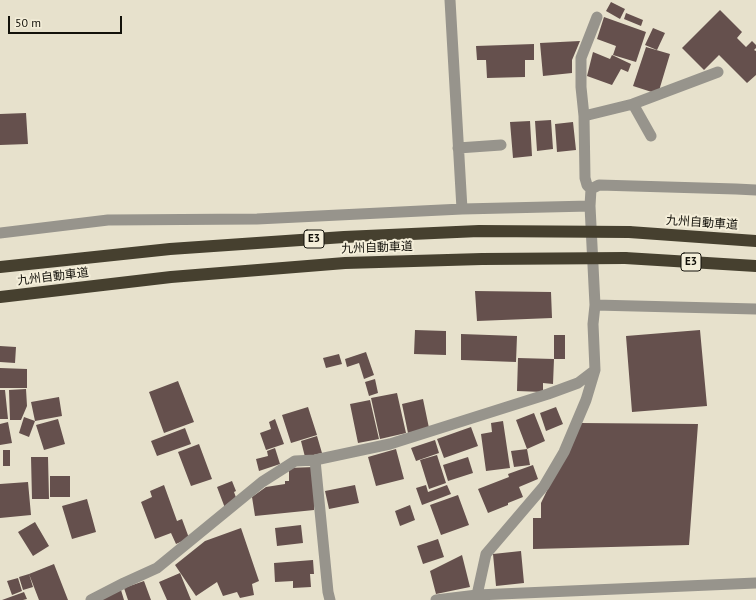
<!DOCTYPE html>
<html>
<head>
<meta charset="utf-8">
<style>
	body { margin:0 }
	#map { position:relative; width:756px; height:600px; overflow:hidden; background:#e7e1cc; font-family:"PT Sans",sans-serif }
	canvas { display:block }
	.scale { position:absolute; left:8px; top:16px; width:114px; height:18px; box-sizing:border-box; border:2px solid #13110a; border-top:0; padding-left:5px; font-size:12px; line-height:14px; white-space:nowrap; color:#13110a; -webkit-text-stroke:3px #f4eed9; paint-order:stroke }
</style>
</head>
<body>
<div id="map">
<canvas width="756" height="600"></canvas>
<div class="scale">50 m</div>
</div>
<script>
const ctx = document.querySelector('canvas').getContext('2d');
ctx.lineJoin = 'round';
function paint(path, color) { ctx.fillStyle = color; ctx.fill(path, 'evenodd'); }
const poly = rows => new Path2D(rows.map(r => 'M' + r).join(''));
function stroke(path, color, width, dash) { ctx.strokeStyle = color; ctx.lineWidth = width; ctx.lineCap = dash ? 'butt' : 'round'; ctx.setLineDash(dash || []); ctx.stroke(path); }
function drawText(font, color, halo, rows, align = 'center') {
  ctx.font = font + ' "PT Sans","Noto Sans JP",sans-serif'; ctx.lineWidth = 4; ctx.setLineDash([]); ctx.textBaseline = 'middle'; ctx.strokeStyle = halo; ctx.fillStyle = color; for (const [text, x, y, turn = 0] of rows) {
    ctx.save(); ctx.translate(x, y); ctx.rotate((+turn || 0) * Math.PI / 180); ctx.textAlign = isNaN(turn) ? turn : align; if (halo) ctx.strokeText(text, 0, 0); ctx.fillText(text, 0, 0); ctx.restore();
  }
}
paint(poly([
	[611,2,625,9,620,19,606,11],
	[720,10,742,32,737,38,746,47,752,41,756,45,756,48,754,50,756,51,756,75,747,83,719,55,704,70,682,48],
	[626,13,643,20,641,26,624,19],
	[604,17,646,32,636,62,613,55,616,46,597,39],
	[653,28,665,33,657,50,645,45],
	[580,41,572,60,572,73,543,76,540,43],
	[534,44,534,60,525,60,525,77,487,78,486,60,477,60,476,46],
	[646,47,670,54,658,94,633,86],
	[593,52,610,59,612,55,631,64,628,72,621,69,612,85,587,76],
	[26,113,28,144,0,145,0,114],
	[551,120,553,149,537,151,535,121],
	[530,121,532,156,513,158,510,122],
	[573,122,576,150,557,152,555,124],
	[475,291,551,292,552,318,477,321],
	[415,330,446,331,446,355,414,354],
	[700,330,707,406,632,412,626,336],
	[461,334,517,336,516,362,461,360],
	[554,335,565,335,565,359,554,359],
	[0,346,16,347,15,363,0,362],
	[366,352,374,375,364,379,359,363,347,367,345,359],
	[339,354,342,364,326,368,323,358],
	[518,358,554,359,553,384,543,383,543,392,517,391],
	[0,368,27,369,27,388,0,388],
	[375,379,378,393,369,396,365,382],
	[178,381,194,422,164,433,149,392],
	[26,389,27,406,21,420,10,420,9,390],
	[0,390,5,390,8,419,0,419],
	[397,393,406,433,380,439,371,398],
	[59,397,62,416,35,421,31,402],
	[423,399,429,428,408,433,402,404],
	[370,400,379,439,358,443,350,404],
	[308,407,317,435,291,443,282,415],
	[556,407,563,424,546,431,540,413],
	[534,413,545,441,527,449,516,420],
	[24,417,35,421,29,437,19,433],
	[58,419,65,444,44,450,36,425],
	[275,419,284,444,266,450,260,433,271,429,269,422],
	[503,421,510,468,486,471,481,434,492,432,491,423],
	[8,422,12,443,0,445,0,424],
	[580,423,698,424,689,545,533,549,533,518,541,518,541,503],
	[471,427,478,446,444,458,437,439],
	[185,428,191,444,157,456,151,441],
	[317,436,322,453,305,457,301,441],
	[435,440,439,453,416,461,411,448],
	[199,444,212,479,191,486,178,452],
	[275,448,280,464,259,471,256,459,268,456,267,451],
	[396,449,404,479,376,486,368,457],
	[527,449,530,465,514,467,511,451],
	[3,450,10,450,10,466,3,466],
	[437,455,446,483,429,489,420,460],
	[31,457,48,457,49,499,32,499],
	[468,457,473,473,448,481,443,465],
	[533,465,538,479,519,487,523,497,508,503,508,505,488,513,478,489,509,477,508,474],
	[314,467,314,510,255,516,252,497,266,487,285,484,285,481,289,481,289,468],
	[50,476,70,476,70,497,50,497],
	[232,481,236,491,234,492,238,503,225,508,217,487],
	[28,482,31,515,0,518,0,484],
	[164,485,177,521,182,519,189,538,176,544,171,533,155,539,141,502,152,497,150,491],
	[355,485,359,503,329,509,325,491],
	[426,485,428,492,447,485,451,494,422,505,416,488],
	[458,495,469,525,441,535,430,505],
	[87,499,96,532,72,539,62,506],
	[410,505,415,520,400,526,395,511],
	[35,522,49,546,33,556,18,532],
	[301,525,303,543,277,546,275,528],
	[241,528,259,581,252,584,254,595,240,598,237,592,223,596,217,582,196,596,175,565,205,541],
	[438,539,444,557,423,564,417,546],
	[521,551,524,583,496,586,493,554],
	[462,555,470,587,436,594,430,571],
	[313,560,314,574,310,574,311,587,293,588,293,581,275,582,274,563],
	[54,564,68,600,39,600,29,574],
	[180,573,191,600,167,600,159,582],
	[29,574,33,587,23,590,19,577],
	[18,578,22,591,12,595,7,581],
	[144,581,151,600,128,600,124,588],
	[121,590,124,600,99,600],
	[24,592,27,599,23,600,2,600]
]), '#65504d');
stroke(poly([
	[450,0,462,209],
	[633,104,651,136],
	[584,116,633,104,718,72],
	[458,148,501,145],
	[591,189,587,185,585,178,584,116,581,87,581,58,597,17],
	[0,233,108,220,257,219,462,209,590,206],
	[595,305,756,309],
	[315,460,328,592,330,600],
	[91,600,124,583,157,568,262,482,295,461,315,460,390,444,548,394,578,383,595,370],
	[436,600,477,595,756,583],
	[477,600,477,595,486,554,544,486,564,452,586,400,595,370,593,324,595,305,590,206,591,189,599,185,736,189,756,190]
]), '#97948c', 11);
stroke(poly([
	[629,232,756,241],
	[625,258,756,266]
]), '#46402f', 12);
stroke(poly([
	[0,267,170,249,344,237,479,231,629,232],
	[0,297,171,277,345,263,482,259,625,258]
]), '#46402f', 12);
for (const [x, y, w] of [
	[314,239,20],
	[691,262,20]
]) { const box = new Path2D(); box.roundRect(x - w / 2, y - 9, w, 18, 3); ctx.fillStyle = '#f4eed9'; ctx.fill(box); stroke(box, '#13110a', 1); }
drawText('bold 11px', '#13110a', null, [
	["E3",314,239],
	["E3",691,262]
]);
drawText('12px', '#13110a', '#f4eed9', [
	["九州自動車道",702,223,4],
	["九州自動車道",377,248,-2],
	["九州自動車道",53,277,-7]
]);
</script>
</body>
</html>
